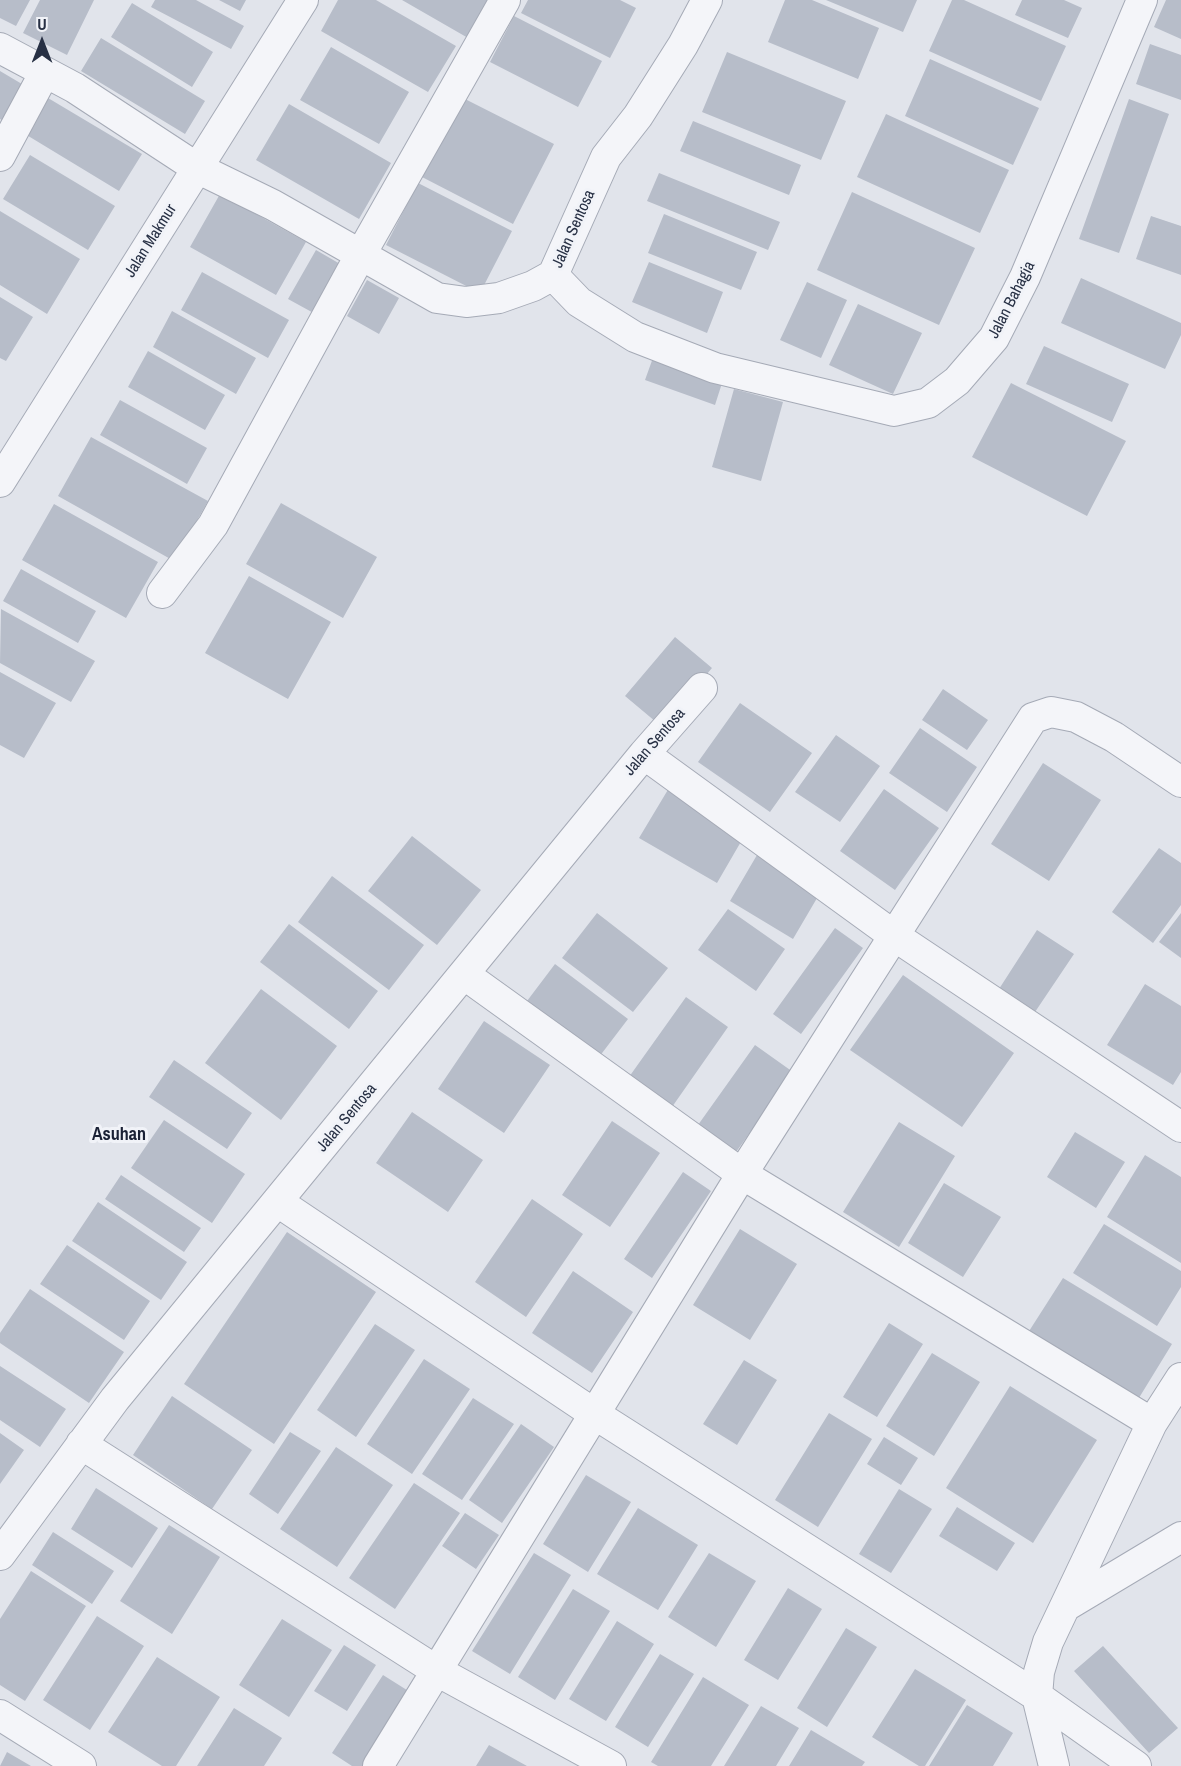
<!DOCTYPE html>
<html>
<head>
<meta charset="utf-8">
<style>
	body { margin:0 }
	#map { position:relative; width:1181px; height:1766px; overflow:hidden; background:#e1e4eb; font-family:"Archivo Narrow",sans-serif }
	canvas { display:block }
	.north { position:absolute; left:12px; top:12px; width:60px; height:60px; -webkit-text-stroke:4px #f1f3f8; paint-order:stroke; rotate:0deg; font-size:16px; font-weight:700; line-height:24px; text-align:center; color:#273044 }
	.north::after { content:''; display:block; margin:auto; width:21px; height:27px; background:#273044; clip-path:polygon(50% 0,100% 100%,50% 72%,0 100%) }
</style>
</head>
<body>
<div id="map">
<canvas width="1181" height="1766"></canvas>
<div class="north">U</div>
</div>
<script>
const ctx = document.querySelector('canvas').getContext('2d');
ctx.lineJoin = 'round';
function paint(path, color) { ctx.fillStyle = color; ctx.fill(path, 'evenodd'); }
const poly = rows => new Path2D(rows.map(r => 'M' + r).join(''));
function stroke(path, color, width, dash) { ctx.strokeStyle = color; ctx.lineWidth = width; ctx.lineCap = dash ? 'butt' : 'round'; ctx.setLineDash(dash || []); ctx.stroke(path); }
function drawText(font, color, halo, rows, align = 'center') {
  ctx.font = font + ' "Archivo Narrow",sans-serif'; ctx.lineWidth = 6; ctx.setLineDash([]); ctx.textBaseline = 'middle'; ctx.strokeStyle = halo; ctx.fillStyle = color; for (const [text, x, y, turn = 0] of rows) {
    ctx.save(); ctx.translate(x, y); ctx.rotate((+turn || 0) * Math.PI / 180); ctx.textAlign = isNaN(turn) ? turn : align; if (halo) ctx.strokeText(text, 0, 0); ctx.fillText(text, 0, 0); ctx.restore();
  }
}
paint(poly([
	[0,0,30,0,16,26,0,18],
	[40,0,94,0,67,55,23,33],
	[155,0,196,0,244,26,231,49,151,7],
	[219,0,246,0,240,11],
	[338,0,376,0,456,46,428,92,321,31],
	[402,0,499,0,475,42],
	[528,0,620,0,636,8,610,58,521,13],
	[785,0,812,0,879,28,858,79,768,42],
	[826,0,917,0,903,32],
	[952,0,964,0,1066,46,1041,101,929,51],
	[1022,0,1064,0,1082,8,1068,38,1015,15],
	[1166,0,1181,0,1181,39,1154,27],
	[132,3,213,52,192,87,111,37],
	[514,16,602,61,578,107,490,62],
	[101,38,205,101,185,134,81,71],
	[1150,44,1181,55,1181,100,1136,84],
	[331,47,409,92,379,144,300,100],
	[727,52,846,101,821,160,702,112],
	[930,59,1039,108,1013,165,905,116],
	[0,71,27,87,5,122,0,119],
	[48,98,142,154,119,191,25,134],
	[463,98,554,144,513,224,422,177],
	[1129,99,1169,114,1119,253,1079,239],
	[289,104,391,163,359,219,256,160],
	[886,114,1009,170,980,233,857,177],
	[693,121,801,165,789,195,680,151],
	[30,155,115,206,88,250,3,199],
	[659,173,780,222,768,250,647,201],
	[418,183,512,231,480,293,386,245],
	[852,192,975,248,939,325,817,270],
	[220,194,306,242,276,295,190,247],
	[0,211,80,259,47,314,0,285],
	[664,214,757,252,741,290,648,253],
	[1151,216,1181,226,1181,275,1136,259],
	[316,250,347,268,319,316,288,299],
	[649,262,723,292,707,333,632,302],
	[202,272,289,320,268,358,181,310],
	[1081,278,1181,323,1181,335,1165,369,1061,323],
	[367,280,399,298,379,334,347,316],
	[807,282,847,300,821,358,780,340],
	[0,297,33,317,6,361,0,358],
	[858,304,922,333,893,394,829,365],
	[172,311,256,358,236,394,153,347],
	[1044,346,1129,384,1112,422,1026,384],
	[148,351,225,395,205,430,128,387],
	[654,355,723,380,715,405,645,380],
	[1011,383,1126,441,1087,516,972,457],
	[734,389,783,402,761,481,712,467],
	[120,400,207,448,187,484,100,435],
	[91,437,208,501,174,561,58,496],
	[281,503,377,557,343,618,246,564],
	[54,504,158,562,126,618,22,560],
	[21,569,96,611,78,643,3,601],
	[249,576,331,622,288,699,205,653],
	[1,609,95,661,71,702,0,663],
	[675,637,712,668,662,727,625,696],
	[0,672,56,703,24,758,0,745],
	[943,689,988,720,967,750,922,720],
	[740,703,812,753,770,812,698,762],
	[920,728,977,767,947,812,889,773],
	[836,735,880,766,840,822,795,792],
	[1043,763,1101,800,1049,881,991,844],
	[669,788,746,833,717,883,639,838],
	[884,789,939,828,895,890,840,851],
	[412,836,481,890,437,945,368,891],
	[1159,848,1181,863,1181,905,1153,943,1112,912],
	[757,855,820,893,793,939,730,901],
	[332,876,424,945,389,990,298,922],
	[728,909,785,949,756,991,698,950],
	[597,913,668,968,633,1012,562,958],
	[1181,913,1181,958,1159,942],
	[289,924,378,991,349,1029,260,962],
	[835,928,863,948,801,1034,773,1014],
	[1037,930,1074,954,1035,1012,999,989],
	[555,964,628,1019,596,1061,524,1005],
	[903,975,1014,1053,962,1127,850,1050],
	[1145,984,1181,1006,1181,1072,1173,1085,1107,1045],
	[261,989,337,1046,281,1120,205,1063],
	[686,997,728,1027,672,1107,629,1077],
	[484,1021,550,1065,504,1133,438,1089],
	[755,1045,793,1072,736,1152,698,1125],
	[174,1060,252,1113,227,1149,149,1097],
	[412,1112,483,1160,448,1212,376,1163],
	[164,1120,245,1174,212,1223,131,1168],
	[612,1121,660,1153,610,1227,562,1195],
	[899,1122,955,1156,899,1247,843,1212],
	[1075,1132,1125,1162,1096,1208,1047,1177],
	[1145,1155,1181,1177,1181,1263,1107,1217],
	[683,1172,711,1191,652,1278,624,1259],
	[121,1175,201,1228,184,1252,105,1199],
	[944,1183,1001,1217,963,1277,908,1243],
	[532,1199,583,1234,526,1317,475,1282],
	[98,1202,187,1262,161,1300,72,1241],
	[1104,1224,1181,1271,1181,1287,1157,1326,1073,1273],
	[740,1229,797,1264,750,1340,693,1305],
	[287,1232,376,1292,274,1444,184,1384],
	[67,1245,150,1301,124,1340,40,1284],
	[573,1271,633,1312,592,1373,532,1333],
	[1063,1278,1172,1344,1134,1406,1024,1339],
	[30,1289,124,1352,89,1403,0,1343,0,1333],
	[889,1323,923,1344,877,1417,843,1397],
	[375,1324,415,1350,356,1437,317,1410],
	[932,1353,980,1382,934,1456,886,1426],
	[424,1359,470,1389,412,1474,367,1444],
	[744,1360,777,1380,737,1445,703,1424],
	[0,1366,66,1409,40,1447,0,1420],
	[1010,1386,1097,1440,1033,1543,946,1488],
	[172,1396,252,1450,212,1509,133,1455],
	[473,1398,514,1424,462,1500,422,1474],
	[829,1413,872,1439,818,1527,775,1500],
	[521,1424,554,1447,502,1523,469,1500],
	[290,1432,321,1451,278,1514,249,1494],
	[0,1433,24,1450,0,1484],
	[884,1437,918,1458,901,1485,867,1464],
	[336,1447,393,1485,337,1567,280,1529],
	[586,1475,631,1502,588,1572,543,1544],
	[414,1483,460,1513,395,1609,349,1578],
	[96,1488,158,1528,132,1568,71,1529],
	[899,1489,932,1509,891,1573,859,1554],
	[957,1507,1015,1543,997,1571,939,1536],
	[638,1508,698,1545,658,1610,597,1574],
	[465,1513,499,1535,476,1569,442,1546],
	[169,1525,220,1557,172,1634,120,1601],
	[53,1532,114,1571,92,1604,32,1565],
	[534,1553,571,1575,510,1674,472,1651],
	[709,1553,756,1581,716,1647,668,1617],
	[31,1571,86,1606,25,1701,0,1685,0,1619],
	[788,1588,822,1609,778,1680,744,1660],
	[573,1589,610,1611,555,1700,518,1677],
	[97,1616,144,1646,90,1730,43,1700],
	[282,1619,332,1650,289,1717,239,1685],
	[617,1621,654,1644,606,1721,569,1699],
	[846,1628,877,1647,827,1727,797,1708],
	[344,1645,376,1665,347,1711,314,1691],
	[1103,1646,1178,1728,1149,1753,1074,1671],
	[660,1654,694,1674,648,1747,615,1727],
	[157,1657,220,1697,176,1766,162,1766,108,1732],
	[915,1669,966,1700,925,1766,919,1766,872,1737],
	[383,1675,410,1692,363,1766,352,1766,332,1753],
	[703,1677,749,1705,711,1766,658,1766,651,1762],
	[967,1705,1013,1733,993,1766,929,1766],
	[761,1706,799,1728,776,1766,724,1766],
	[234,1708,282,1738,264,1766,197,1766],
	[811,1730,865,1762,862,1766,789,1766],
	[489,1745,527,1766,476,1766],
	[7,1752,31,1766,0,1766]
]), '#b7bdc9');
const minor = poly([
	[0,48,75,88,197,168,273,205,437,298,466,302,499,298,533,286,553,275,606,157,638,116,683,45,707,0],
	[0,156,45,72],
	[553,275,579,302,635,337,715,368,894,411,928,403,957,381,994,338,1025,277,1142,0],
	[0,482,303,0],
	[162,593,213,525,361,254,505,0],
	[644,754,893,935,1181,1127],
	[465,975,742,1174,1152,1423],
	[278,1202,593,1413,1037,1696,1136,1766],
	[81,1444,437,1671,611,1766],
	[0,1555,115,1399,644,754,702,688],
	[1066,1606,1181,1537],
	[0,1715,81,1766],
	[378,1766,742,1174,1033,718,1051,712,1076,717,1114,737,1181,782],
	[1054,1766,1037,1696,1039,1672,1048,1642,1152,1423,1181,1378]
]);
stroke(minor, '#a5aab6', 32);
stroke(minor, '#f4f5f9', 30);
drawText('16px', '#273044', '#f1f3f8', [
	["Jalan Sentosa",574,229,-66],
	["Jalan Makmur",151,241,-58],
	["Jalan Bahagia",1012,300,-63],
	["Jalan Sentosa",655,742,-49],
	["Jalan Sentosa",347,1118,-50]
]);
drawText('bold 18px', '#1a2135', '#f1f3f8', [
	["Asuhan",119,1135]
]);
</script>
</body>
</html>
